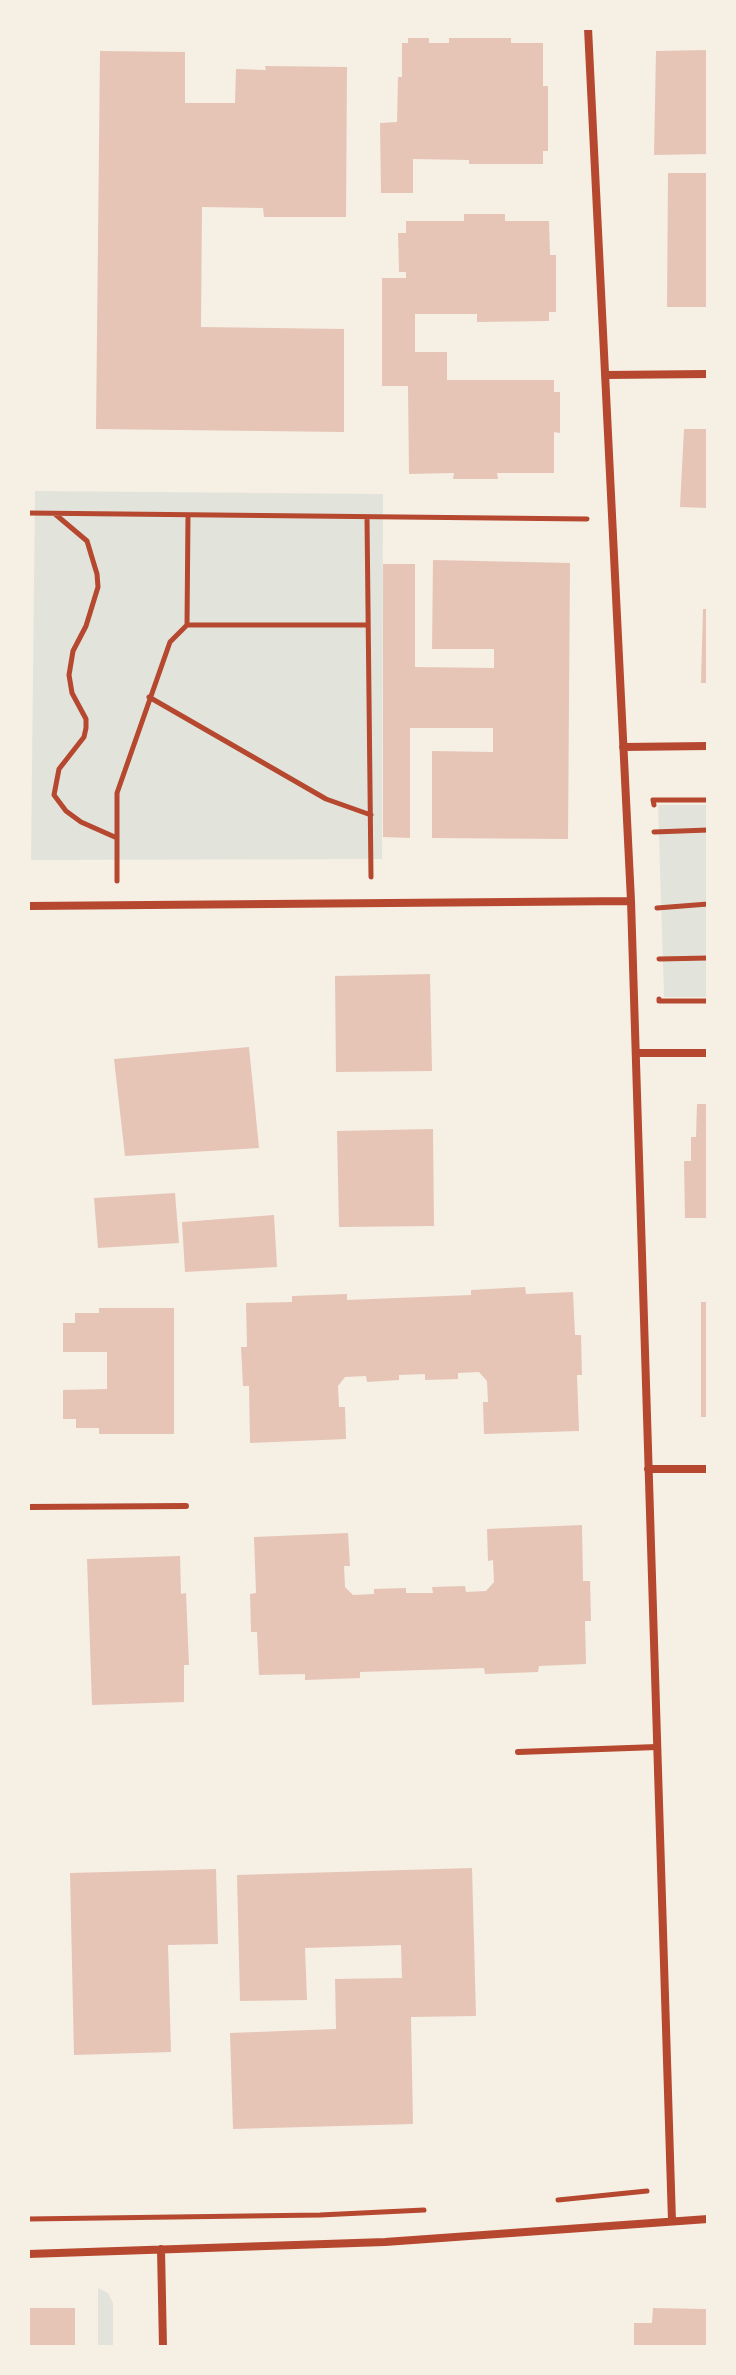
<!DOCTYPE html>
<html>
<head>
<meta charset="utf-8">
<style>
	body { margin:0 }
	#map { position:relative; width:736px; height:2375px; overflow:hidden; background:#f6efe4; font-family:Literata,serif }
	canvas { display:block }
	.frame { position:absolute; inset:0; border:30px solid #f6efe4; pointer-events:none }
</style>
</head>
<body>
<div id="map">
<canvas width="736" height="2375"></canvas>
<div class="frame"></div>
</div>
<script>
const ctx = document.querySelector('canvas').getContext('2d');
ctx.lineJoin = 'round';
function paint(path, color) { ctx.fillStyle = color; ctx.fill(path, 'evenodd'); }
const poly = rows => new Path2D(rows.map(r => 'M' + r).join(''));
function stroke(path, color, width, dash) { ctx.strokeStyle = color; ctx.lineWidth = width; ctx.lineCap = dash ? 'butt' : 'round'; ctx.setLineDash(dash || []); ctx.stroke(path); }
paint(poly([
	[35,491,383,494,382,859,31,860],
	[658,805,708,805,708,997,664,997],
	[98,2288,108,2293,113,2303,113,2347,98,2347]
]), '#e2e4dc');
paint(poly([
	[408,38,429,38,429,43,449,43,449,38,511,38,511,43,543,43,543,86,548,86,548,151,543,151,543,164,469,164,469,160,413,159,413,193,381,193,380,123,397,122,398,77,402,77,402,43,408,43],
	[708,50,708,154,654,155,656,51],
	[100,51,185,52,185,103,235,103,236,69,266,70,265,66,347,67,346,217,264,217,263,208,202,207,201,327,344,329,344,432,96,429],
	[668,173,706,173,708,307,667,307],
	[464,214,505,214,505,221,549,221,550,255,556,255,556,312,549,312,549,321,477,322,477,314,415,314,415,352,447,352,447,380,554,380,554,392,560,392,560,433,554,432,554,473,497,473,498,479,453,479,454,473,409,474,408,386,382,386,382,278,406,278,406,272,399,272,398,233,406,233,406,221,464,221],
	[684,429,708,429,708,508,680,507],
	[433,560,570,563,568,839,432,838,432,751,493,752,493,728,410,728,410,838,383,837,383,564,415,564,415,667,494,668,494,649,432,649],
	[703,609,708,609,708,683,701,683],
	[430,974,432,1071,336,1072,335,976],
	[249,1047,259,1148,125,1156,114,1059],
	[697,1104,708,1104,708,1218,685,1218,684,1161,691,1161,691,1137,696,1137],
	[433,1129,434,1226,339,1227,337,1131],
	[175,1193,179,1243,98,1248,94,1198],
	[274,1215,277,1267,185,1272,182,1222],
	[525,1287,526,1294,573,1292,575,1335,581,1335,582,1375,577,1375,579,1431,484,1434,483,1402,488,1402,487,1381,479,1372,458,1373,458,1379,425,1380,425,1374,399,1375,399,1380,367,1382,366,1376,345,1377,338,1386,339,1407,345,1407,346,1439,250,1443,249,1386,243,1386,241,1347,247,1347,246,1303,292,1302,292,1296,347,1294,347,1300,471,1295,471,1290],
	[701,1302,708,1302,708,1417,701,1417],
	[99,1308,174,1308,174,1434,99,1434,99,1428,76,1428,76,1419,63,1419,63,1390,107,1389,107,1352,63,1352,63,1323,75,1323,75,1313,99,1313],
	[582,1525,583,1581,590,1581,591,1621,585,1621,586,1664,539,1666,538,1672,485,1674,484,1668,360,1672,360,1678,305,1680,305,1674,259,1675,257,1632,251,1632,250,1594,256,1593,254,1537,348,1533,350,1566,344,1566,345,1587,353,1595,374,1594,374,1589,406,1588,406,1593,433,1593,432,1587,465,1586,466,1592,486,1591,494,1582,493,1560,488,1561,487,1529],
	[180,1556,181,1594,186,1593,189,1665,184,1665,184,1702,92,1705,87,1559],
	[472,1868,476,2016,411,2017,413,2124,233,2129,230,2033,336,2029,335,1979,402,1978,401,1945,305,1948,307,2000,240,2001,237,1875],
	[216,1869,218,1944,168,1945,171,2052,74,2055,70,1873],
	[28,2308,75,2308,75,2347,28,2347],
	[653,2308,706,2309,706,2347,634,2347,634,2323,652,2323]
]), '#e6c5b7');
stroke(poly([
	[28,513,587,519],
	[55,514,87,541,97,574,98,587,86,626,73,651,69,675,72,693,86,719,86,728,84,737,59,769,54,795,66,811,81,822,117,838],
	[367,518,371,877],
	[187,625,368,625],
	[149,697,326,799,371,815],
	[654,805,653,800,708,800],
	[654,832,708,830],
	[117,881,117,793,170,642,187,625,188,515],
	[657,908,708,904],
	[659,959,708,958],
	[659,999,659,1001,708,1001],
	[558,2200,647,2191],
	[28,2219,320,2215,424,2210]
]), '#b5482f', 5);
stroke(poly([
	[28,1507,186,1506],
	[518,1752,657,1747]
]), '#b5482f', 6);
stroke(poly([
	[588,28,631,901,672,2221],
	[605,375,708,374],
	[623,747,708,746],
	[28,906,631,901],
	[636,1053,708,1053],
	[648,1469,708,1469],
	[161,2249,163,2347],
	[28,2254,385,2242,708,2219]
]), '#b5482f', 8);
</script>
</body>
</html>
